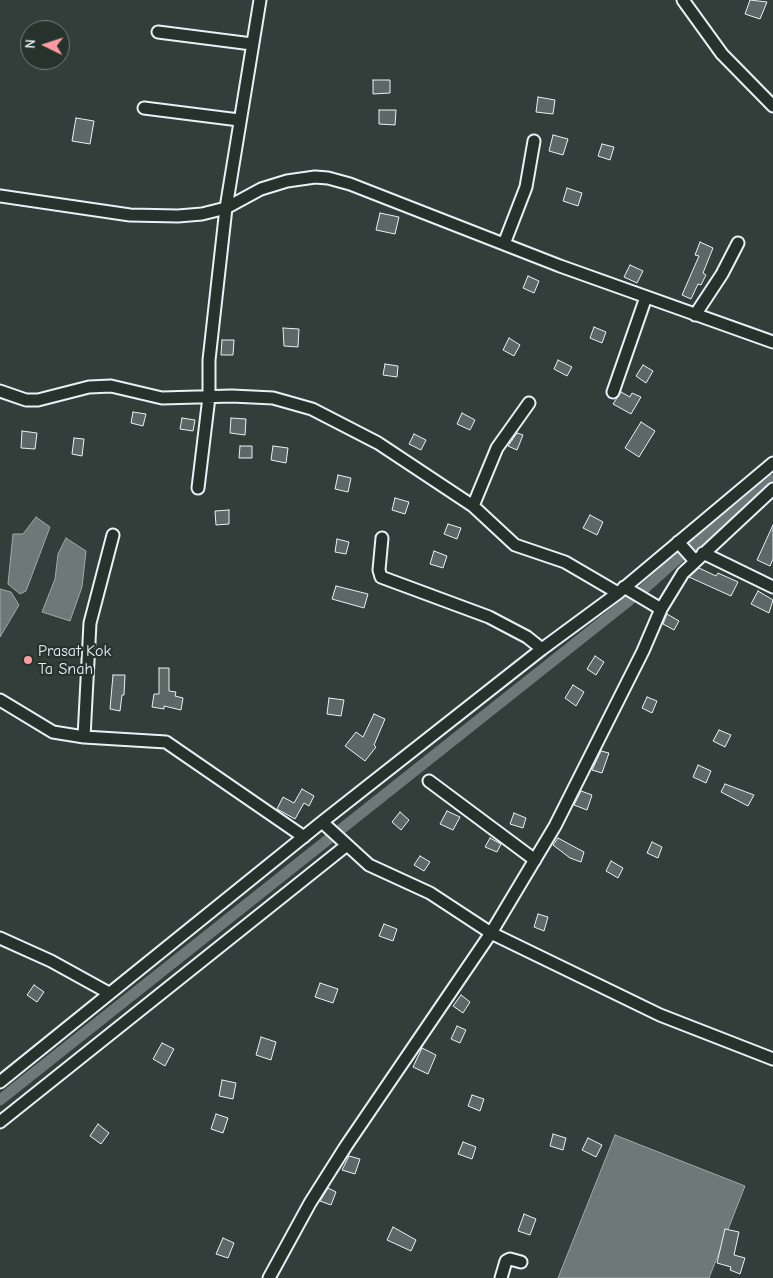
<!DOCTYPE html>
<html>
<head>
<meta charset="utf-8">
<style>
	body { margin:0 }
	#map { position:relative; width:773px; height:1278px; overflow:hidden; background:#323e39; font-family:"Comic Neue",sans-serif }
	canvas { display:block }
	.north { position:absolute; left:20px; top:20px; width:50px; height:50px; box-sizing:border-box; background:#26332d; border:1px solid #747f7e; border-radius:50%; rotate:274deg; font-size:14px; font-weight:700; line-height:20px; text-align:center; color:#e8f1f8 }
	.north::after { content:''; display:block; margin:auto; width:18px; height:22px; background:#ff9aa2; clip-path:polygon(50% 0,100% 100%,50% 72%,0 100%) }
</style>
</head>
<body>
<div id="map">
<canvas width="773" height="1278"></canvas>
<div class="north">N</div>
</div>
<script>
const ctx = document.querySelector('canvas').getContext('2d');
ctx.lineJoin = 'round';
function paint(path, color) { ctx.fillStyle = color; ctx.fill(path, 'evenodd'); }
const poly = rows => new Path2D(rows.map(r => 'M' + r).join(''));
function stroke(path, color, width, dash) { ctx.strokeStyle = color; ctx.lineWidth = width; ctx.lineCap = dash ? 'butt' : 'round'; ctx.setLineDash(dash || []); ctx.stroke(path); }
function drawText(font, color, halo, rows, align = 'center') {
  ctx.font = font + ' "Comic Neue",sans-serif'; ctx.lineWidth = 4.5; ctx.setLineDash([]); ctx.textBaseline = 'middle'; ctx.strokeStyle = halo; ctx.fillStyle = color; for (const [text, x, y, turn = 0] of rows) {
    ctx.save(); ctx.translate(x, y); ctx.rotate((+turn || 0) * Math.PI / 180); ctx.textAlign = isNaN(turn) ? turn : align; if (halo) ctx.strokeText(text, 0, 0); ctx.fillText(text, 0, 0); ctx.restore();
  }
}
const water = poly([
	[36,517,50,527,26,591,20,594,8,584,13,534,23,534,36,517],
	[66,538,86,551,82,587,70,621,42,612,55,579,58,554,66,538],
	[0,589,11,592,19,605,0,637,0,589],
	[615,1135,745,1186,709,1278,558,1278,615,1135]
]);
paint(water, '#6d7978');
stroke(water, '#9ea9ab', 1);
stroke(poly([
	[692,547,773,480],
	[644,589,682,555],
	[0,1100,631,599]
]), '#6d7978', 11);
const building = poly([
	[750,0,767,2,760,19,745,14,750,0],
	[373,80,390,80,390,93,373,94,373,80],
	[538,97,555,100,553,114,536,112,538,97],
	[379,110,396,110,395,125,379,124,379,110],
	[76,118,94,121,90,144,72,141,76,118],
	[553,135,568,139,563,155,549,151,553,135],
	[602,144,614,147,610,160,598,156,602,144],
	[567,188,582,193,578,206,563,201,567,188],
	[380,213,399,217,395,234,376,230,380,213],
	[700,242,713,248,703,273,706,275,701,285,698,284,691,299,682,295,699,256,695,255,700,242],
	[630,265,643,271,637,283,624,277,630,265],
	[528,276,539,281,534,293,523,288,528,276],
	[594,327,606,332,602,343,590,338,594,327],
	[283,328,299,329,298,347,284,346,283,328],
	[509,338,520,345,514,356,503,350,509,338],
	[222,340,234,340,233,355,221,355,222,340],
	[558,360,572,367,567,376,554,369,558,360],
	[385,364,398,366,397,377,383,375,385,364],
	[643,365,653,371,646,383,636,376,643,365],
	[621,392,630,397,632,393,641,397,631,414,613,404,621,392],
	[133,412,146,414,143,426,131,423,133,412],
	[462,413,475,420,470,430,457,424,462,413],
	[182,418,195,420,193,431,180,429,182,418],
	[231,418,246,419,245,435,230,433,231,418],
	[641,422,655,431,639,457,625,448,641,422],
	[22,431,37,433,35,449,21,448,22,431],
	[517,433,523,435,517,450,508,446,517,433],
	[414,434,426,440,421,450,409,444,414,434],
	[74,438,84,439,82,456,72,454,74,438],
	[240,446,252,446,252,458,239,458,240,446],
	[273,446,288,448,286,463,271,460,273,446],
	[338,475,351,478,348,492,335,489,338,475],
	[395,498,409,502,405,514,392,510,395,498],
	[229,510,229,524,216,525,215,511,229,510],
	[590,515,603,522,597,535,583,528,590,515],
	[448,524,461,528,457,539,444,534,448,524],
	[773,525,773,559,770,566,757,560,773,525],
	[337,539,349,542,346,554,335,552,337,539],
	[434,551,447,556,443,568,430,564,434,551],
	[699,568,716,576,718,573,738,582,731,596,689,577,699,568],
	[336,586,368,594,364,608,332,599,336,586],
	[758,591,773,600,769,613,751,604,758,591],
	[667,614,679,621,674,630,663,624,667,614],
	[595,656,604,662,596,675,587,669,595,656],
	[159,668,169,668,169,691,176,692,175,696,183,698,181,710,164,706,164,709,152,707,154,694,159,694,159,668],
	[113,675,125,675,124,695,122,695,120,711,110,709,113,675],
	[573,685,584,692,576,706,565,698,573,685],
	[647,697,657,701,652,713,642,708,647,697],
	[329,698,344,700,341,716,327,714,329,698],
	[374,714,385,719,374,745,376,747,365,761,345,746,356,732,363,737,374,714],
	[719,730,731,735,725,747,713,741,719,730],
	[601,751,609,753,602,773,592,770,601,751],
	[698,765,711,771,706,783,693,777,698,765],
	[725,784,754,795,748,806,721,792,725,784],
	[302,789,314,796,309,806,304,803,295,819,277,809,283,797,294,803,302,789],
	[581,791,592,795,587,810,574,805,581,791],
	[447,811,460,817,453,830,440,824,447,811],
	[400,812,409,820,401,830,392,822,400,812],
	[514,813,526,818,523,828,510,824,514,813],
	[490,838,501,844,497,852,485,847,490,838],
	[558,838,584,852,581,862,570,858,553,845,558,838],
	[652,842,662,847,658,858,647,853,652,842],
	[420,856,430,862,424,871,414,865,420,856],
	[611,861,623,868,618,878,606,871,611,861],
	[538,914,548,917,544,931,534,927,538,914],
	[384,924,397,929,393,941,379,936,384,924],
	[320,983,338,989,333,1003,315,997,320,983],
	[34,985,44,992,37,1002,27,995,34,985],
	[461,995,470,1002,463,1013,453,1006,461,995],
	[457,1026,466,1030,460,1043,451,1039,457,1026],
	[261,1037,276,1042,271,1060,256,1055,261,1037],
	[162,1043,174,1049,165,1066,153,1059,162,1043],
	[422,1048,436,1055,428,1074,413,1067,422,1048],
	[222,1080,236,1083,233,1099,219,1096,222,1080],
	[472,1095,484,1099,480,1111,468,1106,472,1095],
	[216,1114,228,1118,223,1133,211,1129,216,1114],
	[98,1124,109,1133,101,1144,90,1136,98,1124],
	[553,1134,566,1138,563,1150,550,1146,553,1134],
	[588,1138,602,1145,596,1157,582,1150,588,1138],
	[463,1142,476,1147,472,1159,458,1154,463,1142],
	[349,1156,360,1159,355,1174,342,1170,349,1156],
	[328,1188,336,1192,331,1205,320,1201,328,1188],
	[524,1214,536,1219,530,1235,518,1231,524,1214],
	[393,1227,416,1240,411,1251,387,1240,393,1227],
	[725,1229,739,1232,734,1255,745,1258,740,1274,730,1270,731,1267,717,1263,725,1229],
	[223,1238,234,1243,228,1258,216,1254,223,1238]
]);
paint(building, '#5c6865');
stroke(building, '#e8f1f8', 1);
const minor = poly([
	[683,0,722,54,773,106],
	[158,32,252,44],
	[144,108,239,120],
	[0,196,130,215,178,216,202,214,226,208,261,189,287,181,315,177,328,178,350,184,560,266,773,342],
	[504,244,526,187,534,141],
	[695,315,722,274,738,243],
	[0,391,26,400,38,400,89,387,111,386,162,398,232,396,273,398,312,409,378,443,473,506,515,545,565,562,618,593],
	[613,392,646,297],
	[198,488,209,397,209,360,226,208,260,0],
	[473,506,497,448,529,403],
	[382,538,379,570,381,577,489,617,527,637,542,649],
	[678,542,695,561],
	[703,553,773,587],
	[624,587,661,609],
	[0,700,53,732,84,737,166,742,304,837],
	[84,737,90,623,113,535],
	[429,781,535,860],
	[322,822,369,865,430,893,491,933,660,1015,773,1059],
	[0,938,51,961,109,993],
	[0,1082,322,822,542,649,618,593,773,463],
	[0,1122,347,845],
	[269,1278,310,1203,346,1146,491,933,555,826,643,651,661,609,683,573,773,489],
	[501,1278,506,1261,510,1259,521,1262]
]);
stroke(minor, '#e8f1f8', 15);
stroke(minor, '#26332d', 11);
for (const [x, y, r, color] of [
	[28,660,5,"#ff9aa2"]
]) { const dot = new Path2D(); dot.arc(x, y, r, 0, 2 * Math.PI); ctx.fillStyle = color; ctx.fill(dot); stroke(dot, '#26332d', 2); }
drawText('16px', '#e8f1f8', '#26332d', [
	["Prasat Kok",38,651],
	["Ta Snah",38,669]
], 'left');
</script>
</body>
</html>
